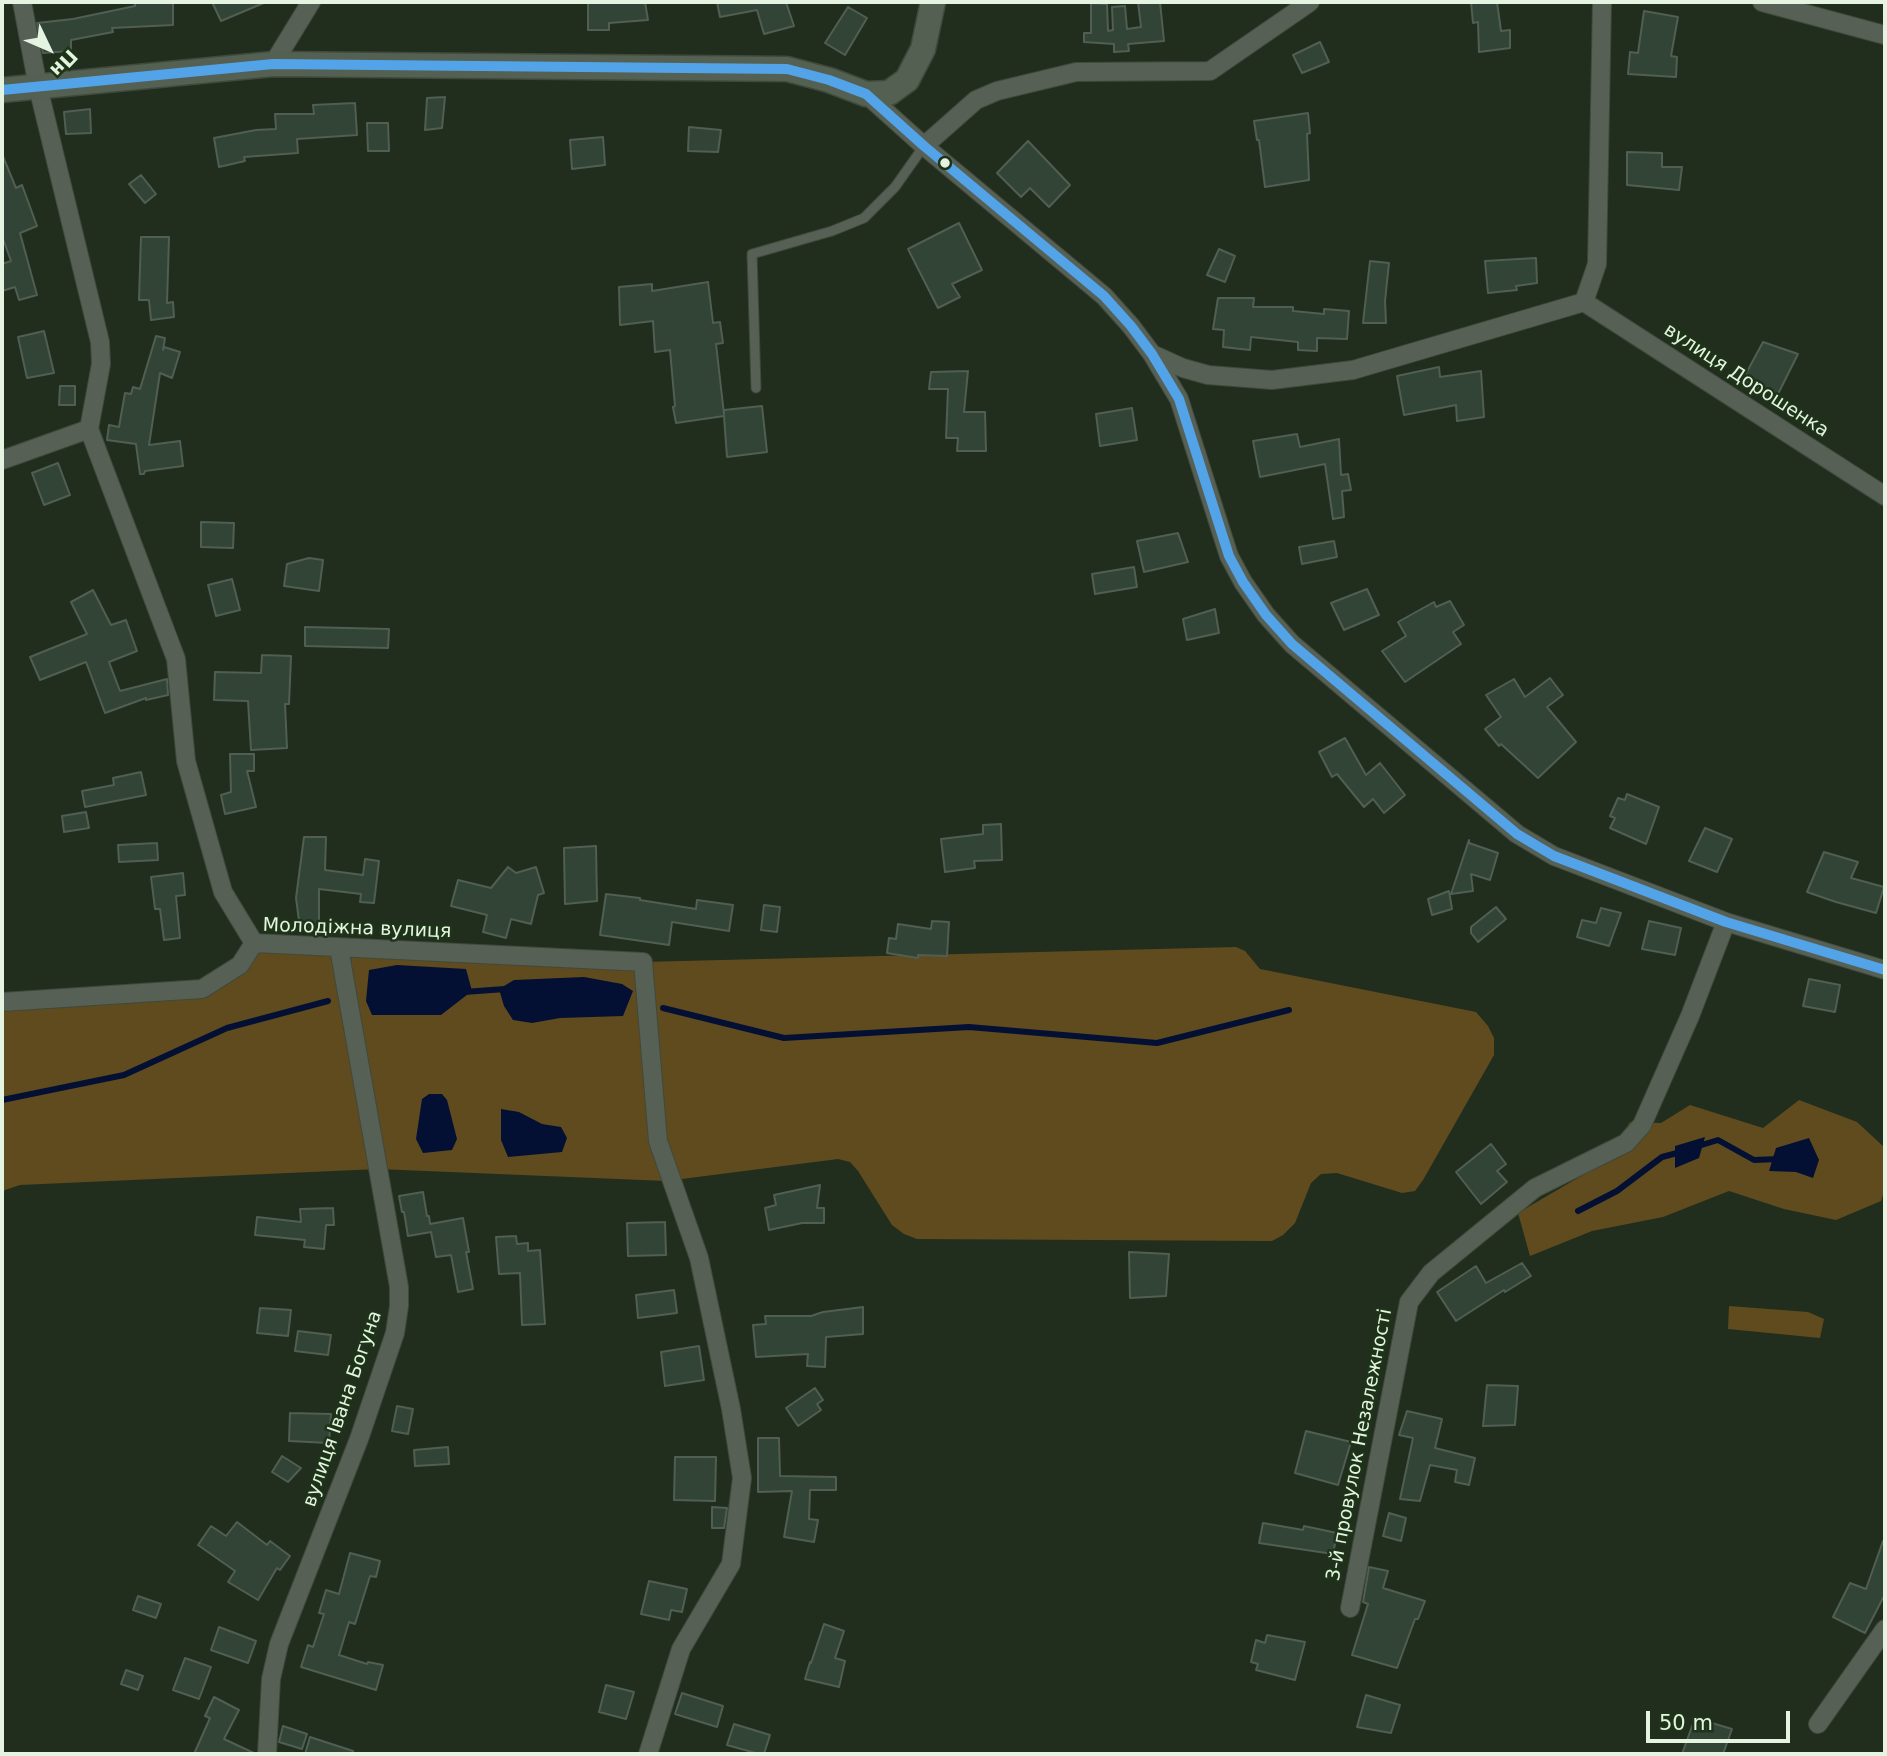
<!DOCTYPE html>
<html>
<head>
<meta charset="utf-8">
<style>
	body { margin:0 }
	#map { position:relative; width:1887px; height:1756px; overflow:hidden; background:#212e1e; font-family:"DejaVu Sans",sans-serif }
	canvas { display:block }
	.frame { position:absolute; inset:0; border:4px solid #e5f3e1; pointer-events:none }
	.north { position:absolute; left:14px; top:14px; width:70px; height:70px; -webkit-text-stroke:5px #1d3418; paint-order:stroke; rotate:134deg; font-size:19px; font-weight:700; line-height:28px; text-align:center; color:#e5f3e1 }
	.north::after { content:''; display:block; margin:auto; width:24px; height:32px; background:#e5f3e1; clip-path:polygon(50% 0,100% 100%,50% 72%,0 100%) }
	.scale { position:absolute; left:1646px; top:1711px; width:144px; height:32px; box-sizing:border-box; border:4px solid #e5f3e1; border-top:0; padding-left:9px; font-size:21px; line-height:24px; white-space:nowrap; color:#e5f3e1; -webkit-text-stroke:5px #1d3418; paint-order:stroke }
</style>
</head>
<body>
<div id="map">
<canvas width="1887" height="1756"></canvas>
<div class="frame"></div>
<div class="north">Пн</div>
<div class="scale">50 m</div>
</div>
<script>
const ctx = document.querySelector('canvas').getContext('2d');
ctx.lineJoin = 'round';
function paint(path, color) { ctx.fillStyle = color; ctx.fill(path, 'evenodd'); }
const poly = rows => new Path2D(rows.map(r => 'M' + r).join(''));
function stroke(path, color, width, dash) { ctx.strokeStyle = color; ctx.lineWidth = width; ctx.lineCap = dash ? 'butt' : 'round'; ctx.setLineDash(dash || []); ctx.stroke(path); }
function drawText(font, color, halo, rows, align = 'center') {
  ctx.font = font + ' "DejaVu Sans",sans-serif'; ctx.lineWidth = 5; ctx.setLineDash([]); ctx.textBaseline = 'middle'; ctx.strokeStyle = halo; ctx.fillStyle = color; for (const [text, x, y, turn = 0] of rows) {
    ctx.save(); ctx.translate(x, y); ctx.rotate((+turn || 0) * Math.PI / 180); ctx.textAlign = isNaN(turn) ? turn : align; if (halo) ctx.strokeText(text, 0, 0); ctx.fillText(text, 0, 0); ctx.restore();
  }
}
paint(poly([
	[254,943,643,962,1236,947,1245,951,1260,969,1476,1012,1488,1026,1494,1038,1494,1055,1423,1180,1415,1191,1402,1193,1337,1173,1321,1174,1311,1183,1295,1223,1283,1235,1272,1241,917,1239,904,1234,892,1225,858,1171,850,1162,838,1159,666,1181,378,1169,20,1185,5,1190,2,1193,2,1002,202,989],
	[1799,1100,1857,1122,1885,1148,1885,1188,1881,1201,1836,1220,1784,1209,1729,1191,1663,1217,1592,1231,1530,1256,1518,1213,1605,1162,1630,1122,1661,1123,1690,1105,1763,1128],
	[1729,1306,1808,1312,1824,1319,1820,1338,1728,1329]
]), '#604b1f');
paint(poly([
	[397,965,466,969,472,991,441,1015,372,1015,366,1001,369,970],
	[584,977,622,984,633,991,623,1016,560,1018,532,1023,513,1020,504,1006,499,989,514,980],
	[429,1094,442,1094,447,1100,457,1139,452,1150,423,1153,416,1139,422,1099],
	[501,1109,519,1112,542,1124,561,1127,567,1138,562,1152,508,1157,501,1140],
	[1705,1137,1699,1158,1675,1168,1675,1146],
	[1809,1138,1819,1160,1813,1178,1796,1172,1769,1171,1776,1148]
]), '#031033');
stroke(poly([
	[464,992,505,989],
	[663,1008,784,1038,969,1027,1157,1043,1289,1010],
	[2,1100,124,1075,227,1028,328,1001],
	[1695,1147,1718,1140,1754,1160,1779,1159],
	[1578,1211,1617,1191,1662,1157,1681,1152]
]), '#031033', 6);
const building = poly([
	[135,2,173,2,173,25,112,28,113,32,71,40,71,51,43,53,37,23,73,19,135,6,135,2],
	[212,2,266,2,221,21,212,2],
	[588,2,645,2,648,20,609,23,609,30,588,30,588,2],
	[717,2,786,2,794,26,764,34,757,10,720,17,717,2],
	[1138,2,1160,2,1164,41,1128,44,1129,51,1114,52,1114,44,1084,42,1084,33,1091,33,1091,3,1107,4,1108,31,1113,30,1112,7,1125,6,1127,29,1141,27,1138,2],
	[1471,2,1497,2,1501,31,1510,30,1510,48,1479,52,1478,22,1473,23,1471,2],
	[848,7,867,18,845,55,825,43,848,7],
	[1644,11,1678,17,1671,56,1677,57,1676,77,1628,74,1630,52,1638,53,1644,11],
	[1320,42,1329,62,1302,73,1293,55,1320,42],
	[445,97,442,128,425,130,427,98,445,97],
	[355,103,357,135,297,139,298,153,244,157,245,161,219,167,214,138,256,130,276,129,275,114,314,114,313,105,355,103],
	[90,109,91,133,66,134,64,112,90,109],
	[1308,113,1310,133,1307,134,1309,180,1265,187,1259,140,1257,140,1254,121,1308,113],
	[367,123,388,123,389,151,368,151,367,123],
	[689,127,721,130,718,152,688,151,689,127],
	[603,137,605,165,572,169,570,140,603,137],
	[1028,141,1070,185,1049,207,1030,188,1021,197,997,173,1028,141],
	[1627,152,1662,153,1662,167,1682,167,1679,190,1627,185,1627,152],
	[2,154,16,188,22,185,37,226,20,233,37,295,19,300,15,287,2,291,2,264,11,261,2,236,2,154],
	[141,175,156,194,145,203,129,184,141,175],
	[959,223,982,270,952,284,960,297,938,308,908,249,959,223],
	[141,237,169,237,167,303,173,302,174,317,151,320,149,300,139,300,141,237],
	[1219,249,1235,256,1225,282,1207,275,1219,249],
	[1536,258,1537,283,1516,286,1517,290,1488,293,1485,261,1536,258],
	[1370,261,1389,263,1385,301,1386,323,1363,323,1370,261],
	[708,282,713,323,720,322,723,343,716,344,724,414,724,410,762,406,767,452,727,457,724,416,676,423,673,407,675,406,670,350,655,352,653,321,620,325,619,287,652,284,652,291,708,282],
	[1218,298,1254,298,1253,307,1293,307,1293,311,1324,314,1324,309,1349,311,1347,339,1317,338,1317,351,1298,350,1298,342,1251,337,1250,350,1223,347,1224,330,1213,329,1218,298],
	[44,331,54,373,27,378,18,337,44,331],
	[156,336,165,338,163,350,164,347,180,352,172,378,160,373,149,445,180,441,183,466,145,471,144,474,140,474,136,444,107,440,109,425,119,427,125,393,131,394,133,387,140,389,156,336],
	[1763,342,1798,354,1777,396,1742,381,1763,342],
	[1439,367,1440,377,1481,371,1484,417,1457,421,1456,405,1404,415,1397,376,1439,367],
	[968,371,964,412,985,412,986,451,957,451,958,438,946,438,948,389,929,389,931,372,968,371],
	[60,386,75,386,75,405,59,405,60,386],
	[1132,408,1137,440,1100,446,1096,414,1132,408],
	[1297,434,1300,447,1339,439,1341,475,1348,474,1351,490,1342,491,1344,517,1333,519,1325,464,1260,477,1253,441,1297,434],
	[58,463,70,495,44,505,32,473,58,463],
	[201,522,234,523,233,548,201,547,201,522],
	[1178,533,1188,562,1144,572,1137,541,1178,533],
	[1334,541,1337,557,1302,564,1299,547,1334,541],
	[309,558,323,560,319,591,284,586,287,564,309,558],
	[1134,567,1137,587,1095,594,1092,574,1134,567],
	[232,579,240,610,216,616,208,585,232,579],
	[1367,589,1379,615,1344,630,1331,603,1367,589],
	[93,590,111,625,126,620,137,651,109,662,120,691,167,679,168,695,146,700,146,698,105,713,86,662,40,680,30,657,87,634,71,602,93,590],
	[1450,601,1464,625,1453,632,1461,644,1405,682,1382,651,1406,636,1398,622,1434,602,1436,607,1450,601],
	[1215,609,1219,633,1187,640,1183,619,1215,609],
	[305,627,389,629,388,648,305,646,305,627],
	[262,655,291,656,289,704,285,704,287,748,251,750,248,701,214,700,215,672,261,673,262,655],
	[1550,678,1563,695,1547,707,1576,742,1538,778,1501,744,1499,746,1485,729,1501,717,1486,695,1514,679,1525,697,1550,678],
	[1345,738,1366,775,1380,763,1405,795,1384,813,1373,799,1364,807,1337,774,1332,777,1319,752,1345,738],
	[230,754,254,754,254,771,247,771,256,807,225,814,221,795,231,792,230,754],
	[141,772,146,795,85,807,82,791,114,785,113,778,141,772],
	[1627,794,1659,807,1646,844,1610,828,1615,818,1610,816,1618,798,1625,800,1627,794],
	[86,812,89,828,64,832,62,816,86,812],
	[1001,824,1002,860,974,861,975,868,945,872,941,839,983,834,983,825,1001,824],
	[1705,828,1732,839,1717,872,1689,861,1705,828],
	[304,837,326,837,325,870,363,875,365,859,379,861,374,903,360,902,361,894,319,889,319,931,301,931,301,921,299,921,296,898,304,837],
	[1469,840,1469,843,1498,853,1490,880,1471,874,1473,891,1451,894,1469,840],
	[157,843,158,860,119,862,118,845,157,843],
	[596,846,597,901,565,904,564,848,596,846],
	[1824,852,1858,862,1851,878,1884,887,1876,913,1836,902,1807,892,1824,852],
	[508,867,516,873,536,867,544,893,538,895,531,924,511,919,506,938,483,932,487,915,451,906,458,880,491,888,508,867],
	[183,873,185,895,176,896,180,938,164,940,160,909,155,909,151,877,183,873],
	[1449,891,1452,909,1432,915,1428,899,1449,891],
	[606,894,640,898,640,900,696,909,697,900,733,905,729,931,672,922,669,945,600,935,606,894],
	[764,905,780,907,777,932,761,930,764,905],
	[1496,907,1506,919,1478,942,1471,933,1471,927,1496,907],
	[1601,908,1621,913,1609,946,1577,937,1582,920,1596,923,1601,908],
	[932,921,949,922,947,956,918,955,918,958,887,953,889,938,896,939,898,924,931,929,932,921],
	[1649,921,1681,928,1675,955,1642,949,1649,921],
	[1809,979,1840,985,1835,1012,1803,1006,1809,979],
	[1491,1144,1506,1164,1497,1171,1507,1182,1481,1204,1456,1172,1491,1144],
	[820,1185,817,1208,824,1208,824,1223,802,1223,769,1230,765,1208,776,1205,774,1195,820,1185],
	[423,1192,427,1216,429,1216,430,1224,463,1218,469,1252,466,1252,473,1289,458,1292,451,1255,436,1257,431,1232,408,1236,404,1212,402,1212,399,1196,423,1192],
	[333,1208,334,1225,326,1225,324,1249,304,1247,305,1240,255,1235,257,1217,301,1222,300,1209,333,1208],
	[665,1222,666,1255,628,1256,627,1223,665,1222],
	[516,1236,517,1244,528,1243,528,1251,540,1250,545,1324,522,1325,520,1273,499,1274,496,1237,516,1236],
	[1129,1252,1169,1254,1166,1296,1130,1298,1129,1252],
	[1522,1263,1531,1276,1505,1292,1504,1290,1456,1321,1437,1292,1476,1266,1486,1283,1522,1263],
	[674,1290,677,1313,638,1318,636,1295,674,1290],
	[863,1307,863,1334,826,1337,825,1367,807,1366,808,1354,756,1357,753,1325,766,1324,765,1316,811,1316,823,1312,863,1307],
	[260,1308,291,1310,288,1336,257,1333,260,1308],
	[298,1331,331,1335,328,1355,295,1351,298,1331],
	[699,1346,704,1380,665,1386,661,1352,699,1346],
	[1487,1385,1518,1386,1515,1425,1483,1426,1487,1385],
	[815,1388,823,1400,817,1404,821,1410,798,1426,786,1408,815,1388],
	[397,1406,413,1409,408,1434,392,1431,397,1406],
	[1407,1411,1442,1419,1435,1448,1475,1458,1469,1485,1455,1482,1457,1470,1430,1465,1420,1501,1400,1499,1413,1438,1399,1435,1407,1411],
	[290,1413,331,1414,329,1443,289,1441,290,1413],
	[1306,1431,1351,1442,1338,1485,1295,1473,1306,1431],
	[758,1438,779,1438,780,1476,836,1477,836,1490,810,1490,809,1519,818,1520,814,1542,784,1537,792,1491,758,1492,758,1438],
	[448,1447,449,1464,415,1466,414,1450,448,1447],
	[282,1456,301,1468,288,1482,272,1472,282,1456],
	[675,1457,716,1457,715,1501,674,1500,675,1457],
	[712,1507,727,1508,724,1528,712,1528,712,1507],
	[1389,1513,1406,1518,1401,1541,1383,1536,1389,1513],
	[237,1522,267,1545,270,1541,290,1556,280,1570,277,1568,258,1600,228,1582,235,1571,198,1545,211,1526,226,1536,237,1522],
	[1263,1523,1303,1530,1304,1526,1337,1533,1333,1554,1259,1543,1263,1523],
	[1883,1541,1885,1541,1885,1594,1865,1633,1833,1617,1850,1583,1866,1589,1883,1541],
	[350,1553,380,1561,376,1577,370,1576,355,1624,349,1622,339,1655,367,1664,368,1662,383,1665,376,1690,301,1667,308,1645,313,1647,324,1614,319,1613,326,1590,339,1594,350,1553],
	[1369,1567,1388,1571,1383,1588,1425,1601,1418,1619,1415,1619,1397,1668,1352,1655,1368,1604,1363,1602,1369,1567],
	[649,1581,687,1589,682,1612,671,1610,669,1620,641,1614,649,1581],
	[138,1596,161,1604,156,1618,133,1610,138,1596],
	[824,1624,844,1631,835,1658,845,1661,839,1687,805,1679,810,1662,811,1663,824,1624],
	[219,1627,256,1641,248,1663,211,1650,219,1627],
	[1267,1635,1305,1642,1295,1680,1256,1670,1258,1664,1251,1662,1256,1640,1265,1643,1267,1635],
	[185,1658,211,1667,199,1699,173,1690,185,1658],
	[126,1670,143,1676,138,1690,121,1684,126,1670],
	[606,1685,634,1692,626,1719,599,1712,606,1685],
	[682,1693,723,1706,717,1727,675,1714,682,1693],
	[1366,1695,1400,1705,1391,1733,1357,1727,1366,1695],
	[214,1697,239,1710,224,1739,256,1754,194,1754,210,1718,205,1716,214,1697],
	[1695,1718,1732,1729,1723,1754,1682,1754,1695,1718],
	[734,1724,770,1735,764,1754,759,1754,727,1745,734,1724],
	[283,1726,307,1734,302,1749,279,1742,283,1726],
	[310,1737,353,1751,353,1754,305,1754,310,1737]
]);
paint(building, '#314436');
stroke(building, '#505e53', 2);
const lane = poly([
	[756,388,752,254,832,231,864,218,895,187,924,146]
]);
const street = poly([
	[22,2,38,87,100,342,101,364,89,429,176,659,186,761,223,892,254,943],
	[1762,2,1885,35],
	[273,64,311,2],
	[866,94,924,146,1104,296,1131,326,1152,354,1179,399,1229,556,1243,582,1266,615,1292,644,1517,834,1554,856,1726,922,1885,970],
	[924,146,976,100,997,91,1076,72,1210,71,1310,2],
	[1584,302,1885,496],
	[1584,302,1597,264,1602,2],
	[1152,354,1183,368,1208,375,1272,380,1353,370,1584,302],
	[2,460,89,429],
	[2,1002,202,989,240,965,254,943,643,962,658,1141,699,1258,731,1409,742,1478,731,1564,681,1649,648,1754],
	[1350,1608,1409,1302,1431,1273,1535,1188,1626,1143,1642,1125,1690,1016,1726,922],
	[1818,1724,1885,1629],
	[267,1754,271,1679,279,1644,359,1439,395,1333,399,1306,399,1287,339,948]
]);
const secondary = poly([
	[2,90,273,64,787,69,829,80,866,94,889,93,907,80,923,49,933,2]
]);
stroke(lane, '#3f493c', 11);
stroke(street, '#3f493c', 20);
stroke(secondary, '#3f493c', 27);
stroke(lane, '#566054', 9);
stroke(street, '#566054', 18);
stroke(secondary, '#546051', 24);
stroke(poly([
	[2,90,273,64,787,69,829,80,866,94,924,146,1104,296,1131,326,1152,354,1179,399,1229,556,1243,582,1266,615,1292,644,1517,834,1554,856,1726,922,1885,970]
]), '#53a3e8', 10);
for (const [x, y, r, color] of [
	[945,163,6,"#e5f3e1"]
]) { const dot = new Path2D(); dot.arc(x, y, r, 0, 2 * Math.PI); ctx.fillStyle = color; ctx.fill(dot); stroke(dot, '#1d3418', 2.5); }
drawText('19px', '#e5f3e1', '#1d3418', [
	["вулиця Дорошенка",1746,381,33],
	["Молодіжна вулиця",357,929,2],
	["вулиця Івана Богуна",343,1409,-71],
	["3-й провулок Незалежності",1360,1445,-79]
]);
</script>
</body>
</html>
